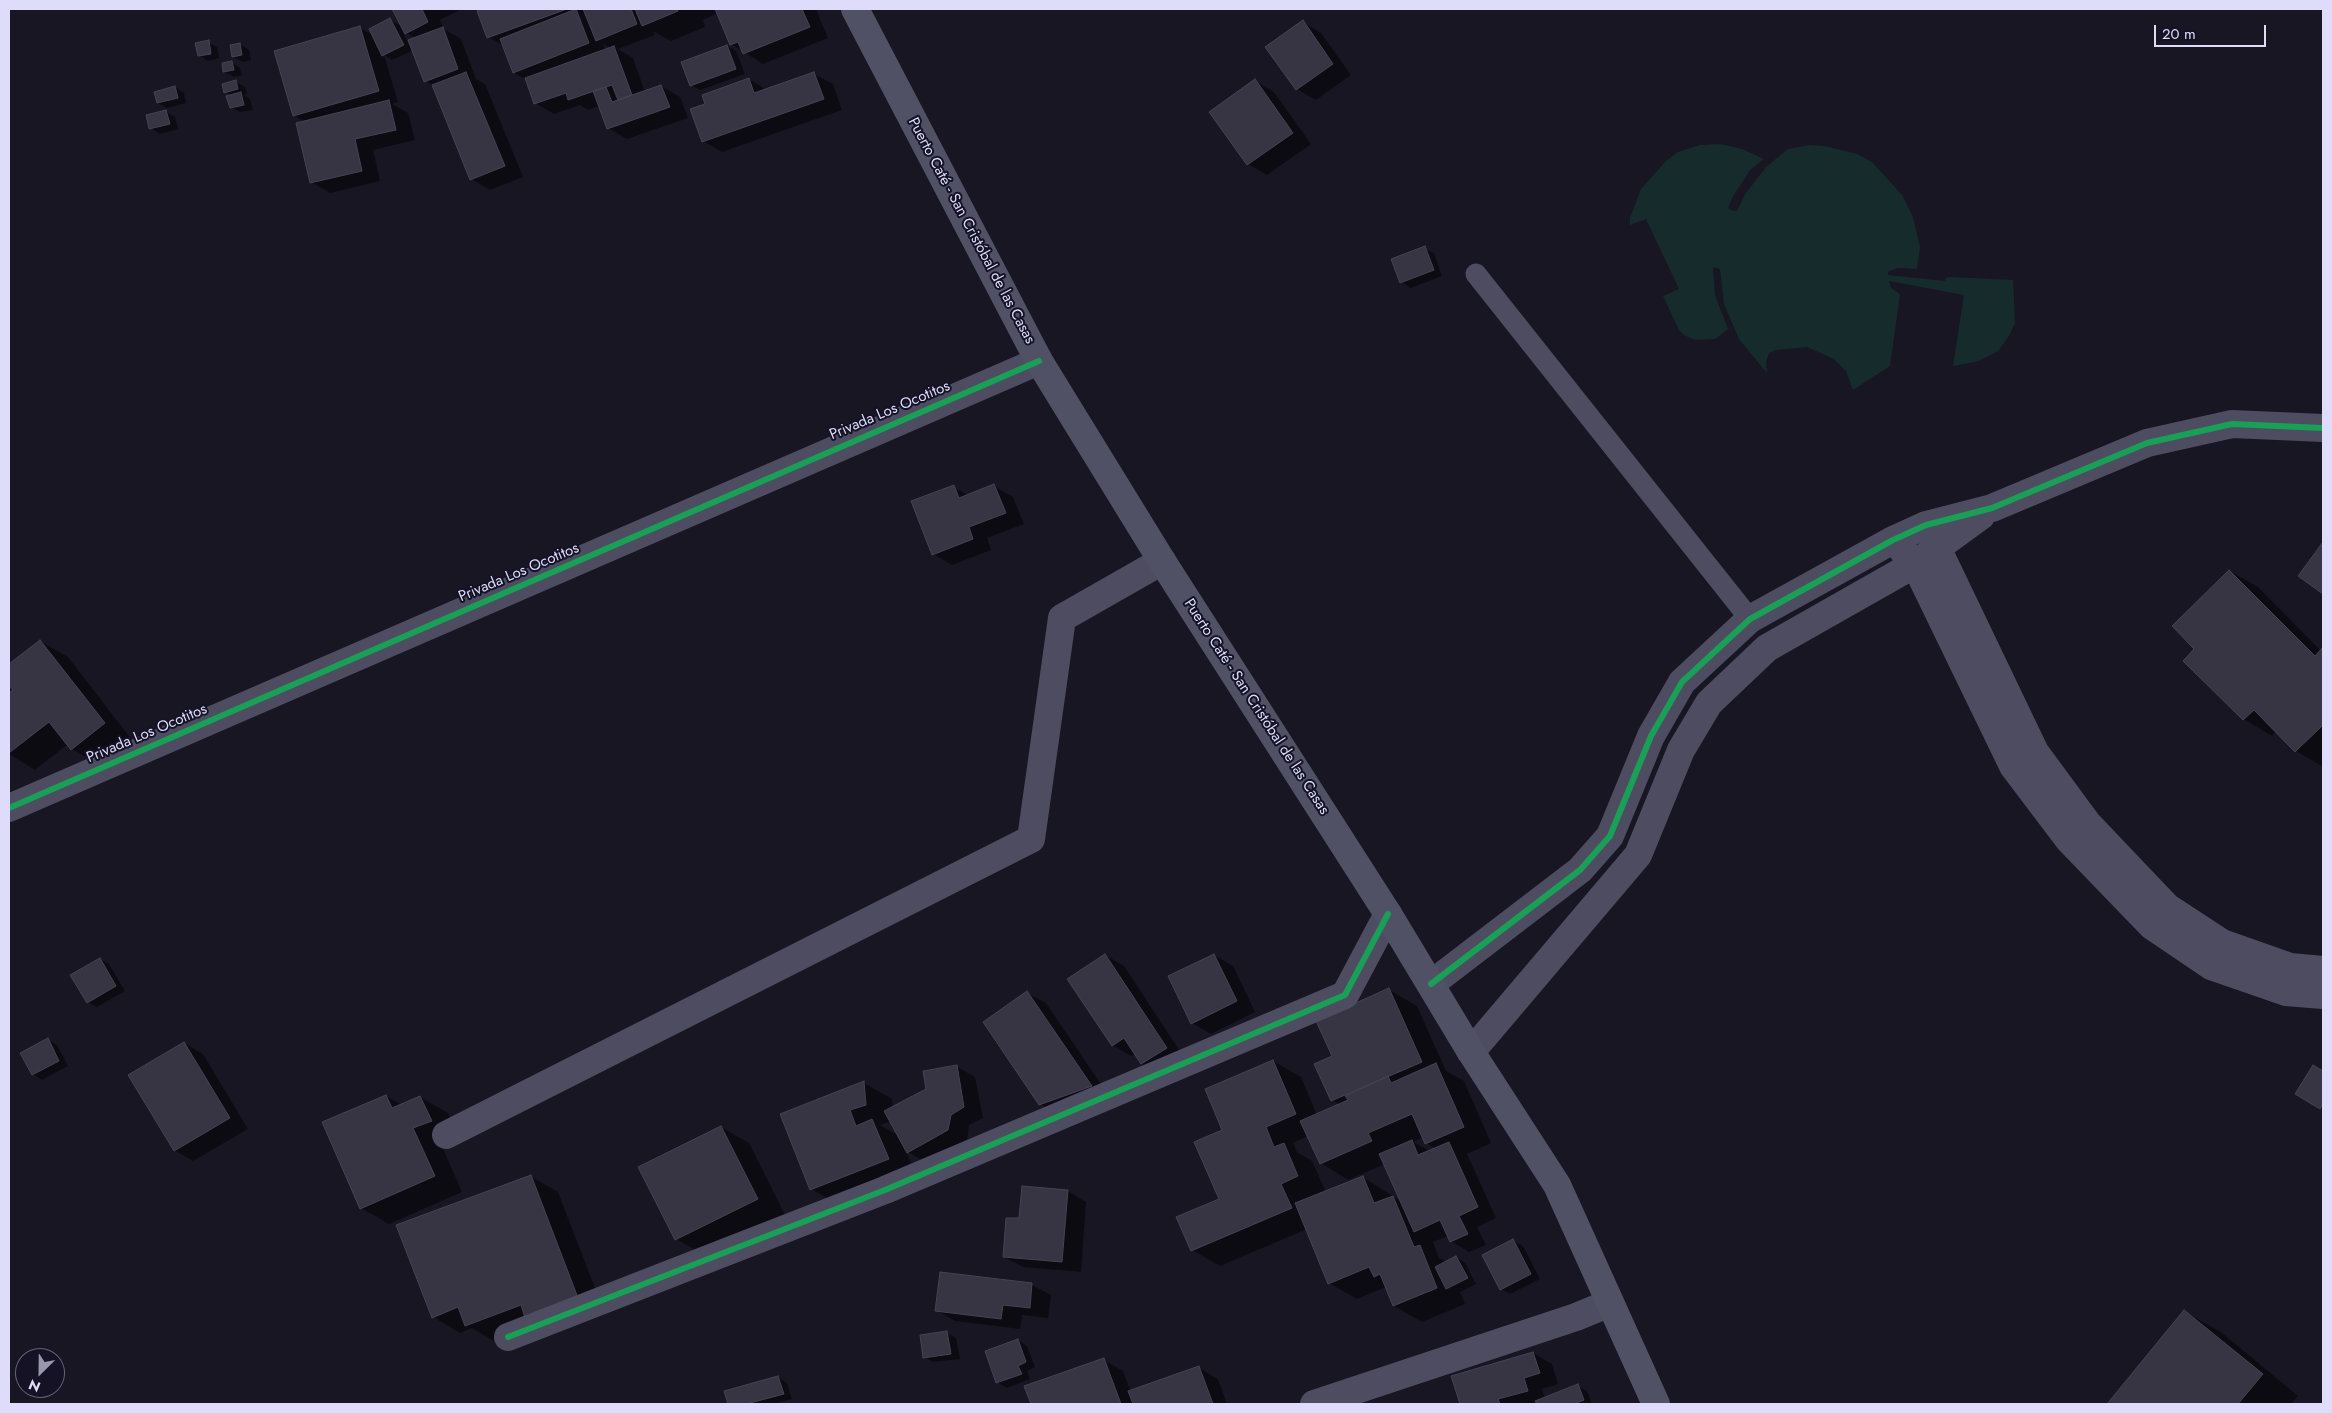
<!DOCTYPE html>
<html>
<head>
<meta charset="utf-8">
<style>
	body { margin:0 }
	#map { position:relative; width:2332px; height:1413px; overflow:hidden; background:#181622; font-family:Jost,sans-serif }
	canvas { display:block }
	.frame { position:absolute; inset:0; border:10px solid #dedbfb; pointer-events:none }
	.north { position:absolute; left:15px; top:1348px; width:50px; height:50px; box-sizing:border-box; background:#151226; border:1px solid #65627b; border-radius:50%; rotate:203deg; font-size:14px; font-weight:700; line-height:20px; text-align:center; color:#dedbfb }
	.north::after { content:''; display:block; margin:auto; width:18px; height:22px; background:#9996af; clip-path:polygon(50% 0,100% 100%,50% 72%,0 100%) }
	.scale { position:absolute; left:2154px; top:25px; width:112px; height:22px; box-sizing:border-box; border:2px solid #dedbfb; border-top:0; padding-left:6px; font-size:15px; line-height:18px; white-space:nowrap; color:#dedbfb; -webkit-text-stroke:4px #151226; paint-order:stroke }
</style>
</head>
<body>
<div id="map">
<canvas width="2332" height="1413"></canvas>
<div class="frame"></div>
<div class="north">N</div>
<div class="scale">20 m</div>
</div>
<script>
const ctx = document.querySelector('canvas').getContext('2d');
ctx.lineJoin = 'round';
function paint(path, color) { ctx.fillStyle = color; ctx.fill(path, 'evenodd'); }
const poly = rows => new Path2D(rows.map(r => 'M' + r).join(''));
function stroke(path, color, width, dash) { ctx.strokeStyle = color; ctx.lineWidth = width; ctx.lineCap = dash ? 'butt' : 'round'; ctx.setLineDash(dash || []); ctx.stroke(path); }
function drawText(font, color, halo, rows, align = 'center') {
  ctx.font = font + ' Jost,sans-serif'; ctx.lineWidth = 4; ctx.setLineDash([]); ctx.textBaseline = 'middle'; ctx.strokeStyle = halo; ctx.fillStyle = color; for (const [text, x, y, turn = 0] of rows) {
    ctx.save(); ctx.translate(x, y); ctx.rotate((+turn || 0) * Math.PI / 180); ctx.textAlign = isNaN(turn) ? turn : align; if (halo) ctx.strokeText(text, 0, 0); ctx.fillText(text, 0, 0); ctx.restore();
  }
}
paint(poly([
	[1720,144,1742,149,1764,159,1750,170,1732,198,1728,208,1733,211,1737,211,1746,193,1766,167,1788,149,1809,145,1824,146,1857,154,1872,162,1902,195,1913,217,1920,247,1917,269,1897,268,1888,272,1888,275,1945,281,1947,277,2013,280,2015,323,2009,336,1998,351,1979,361,1953,366,1964,295,1889,281,1891,288,1900,294,1890,366,1853,390,1846,371,1834,359,1807,347,1776,350,1769,353,1766,362,1767,373,1739,339,1724,304,1720,269,1713,267,1715,295,1728,329,1715,339,1695,340,1684,335,1679,330,1663,296,1679,289,1646,219,1630,225,1630,218,1641,189,1666,161,1678,152,1700,145]
]), '#162c2c');
paint(poly([
	[394,9,462,9,440,20,444,29,461,39,476,79,485,84,523,177,490,190,471,179,433,85,425,81,414,50,392,60,384,55,398,102,392,104,408,113,415,140,373,150,380,181,330,193,311,182,305,122,294,115,360,28,374,35,390,20,403,27],
	[402,31,416,38,413,48,411,48],
	[486,9,816,9,828,38,763,64,731,44,718,13,703,20,705,27,671,41,653,31,655,35,618,49,633,58,645,92,661,86,680,97,688,118,627,139,608,128,600,106,588,110,580,105,554,114,535,103,527,80,514,73,504,46,488,37,479,11],
	[603,44,611,48,606,50],
	[1303,22,1321,33,1351,75,1316,100,1297,89,1267,48],
	[208,42,217,47,219,58,208,61,199,55],
	[240,44,249,50,251,60,243,62,234,57],
	[727,46,736,51,745,74,700,90,691,85],
	[231,62,240,68,242,75,234,77,225,72],
	[814,74,833,84,842,110,722,152,703,141,707,105,749,79,767,90],
	[1255,81,1274,92,1311,144,1267,175,1248,164],
	[236,82,245,87,247,94,244,95,250,99,253,110,240,112,231,107,232,96,225,92],
	[175,87,184,93,186,103,167,108,158,103],
	[166,111,175,117,178,129,160,134,151,128],
	[1424,248,1434,253,1442,276,1411,288,1401,282],
	[994,486,1013,497,1024,524,987,538,991,550,952,565,933,554,953,487,968,495],
	[2230,571,2258,587,2321,651,2323,649,2323,767,2296,751,2276,731,2272,736,2244,719,2185,661,2196,649],
	[40,641,68,657,132,740,99,765,72,749,68,744,35,770,9,754,9,694,14,690,9,683,9,665],
	[1105,955,1124,966,1185,1059,1161,1074,1142,1064,1136,1053,1131,1056,1112,1045],
	[1214,955,1233,966,1255,1012,1211,1034,1192,1023],
	[100,959,109,964,125,991,97,1007,87,1002],
	[1389,990,1417,1006,1446,1071,1464,1081,1491,1143,1467,1154,1496,1218,1477,1227,1486,1245,1469,1252,1451,1241,1448,1236,1433,1242,1439,1258,1447,1262,1456,1257,1465,1263,1476,1284,1460,1292,1465,1304,1422,1322,1394,1306,1386,1287,1357,1299,1329,1283,1307,1229,1220,1266,1192,1250,1220,1200,1224,1131,1273,1061,1301,1077,1317,1115,1340,1105,1332,1100,1316,1064,1333,1057],
	[1308,1136,1321,1163,1348,1180,1385,1164,1402,1202,1363,1177,1326,1192,1312,1161,1297,1152,1293,1143],
	[1424,1137,1426,1143,1436,1149,1430,1151,1413,1142],
	[1027,993,1046,1003,1109,1096,1059,1115,1040,1104],
	[48,1040,57,1045,68,1066,42,1080,33,1074],
	[184,1043,203,1054,248,1129,193,1161,174,1150],
	[956,1066,975,1077,983,1118,969,1125,967,1141,927,1163,906,1151,916,1175,839,1205,811,1189,782,1115,864,1083,892,1099,893,1108,927,1089],
	[891,1121,900,1136,880,1125],
	[2313,1066,2323,1072,2323,1109,2297,1093],
	[386,1096,402,1105,420,1097,448,1113,459,1137,441,1144,462,1192,389,1224,361,1208],
	[721,1127,749,1143,785,1215,704,1255,676,1239],
	[530,1176,558,1192,605,1314,554,1333,539,1324,494,1341,472,1328,460,1333,433,1317],
	[1068,1191,1086,1202,1081,1272,1023,1267,1004,1257,1020,1220],
	[1513,1241,1523,1246,1540,1279,1510,1294,1501,1289],
	[941,1274,1032,1285,1051,1295,1048,1318,1022,1315,1020,1329,955,1321,936,1310],
	[2185,1312,2221,1332,2298,1396,2291,1404,2108,1404],
	[947,1333,956,1338,960,1359,933,1362,924,1357],
	[1018,1340,1027,1346,1035,1367,1027,1371,1030,1379,1007,1388,997,1382],
	[1533,1353,1552,1364,1558,1384,1542,1389,1545,1398,1578,1386,1587,1391,1592,1404,1461,1404,1453,1377],
	[1104,1360,1123,1371,1131,1392,1199,1368,1218,1379,1227,1404,1032,1404,1026,1387],
	[778,1377,787,1383,792,1399,773,1404,729,1404,726,1392]
]), '#0007');
const building = poly([
	[392,9,422,9,428,22,405,34,392,9],
	[482,9,567,9,487,38,477,11,482,9],
	[576,9,589,43,513,73,500,39,576,9],
	[583,9,631,9,637,24,596,41,583,9],
	[635,9,677,9,678,11,642,26,635,9],
	[715,9,802,9,810,27,743,54,738,42,730,45,715,9],
	[390,18,404,45,382,56,369,29,390,18],
	[1303,20,1333,64,1296,90,1265,47,1303,20],
	[360,26,379,91,293,116,274,51,360,26],
	[443,27,458,69,424,82,408,40,443,27],
	[209,40,211,54,198,56,195,43,209,40],
	[240,43,242,55,232,57,230,45,240,43],
	[727,45,736,69,690,86,681,62,727,45],
	[614,46,632,95,618,100,612,85,568,100,566,93,534,104,525,78,614,46],
	[232,61,234,70,223,72,222,63,232,61],
	[466,72,505,166,470,180,432,85,466,72],
	[814,72,824,99,702,142,690,109,705,104,702,95,749,78,754,93,814,72],
	[1255,79,1293,133,1247,165,1209,112,1255,79],
	[236,80,238,89,224,93,222,84,236,80],
	[661,85,670,107,607,129,593,91,606,87,612,102,661,85],
	[175,86,178,98,157,103,154,92,175,86],
	[241,92,244,105,230,108,226,96,241,92],
	[389,100,396,130,355,139,362,171,310,183,296,123,389,100],
	[166,110,170,124,149,129,146,115,166,110],
	[1425,246,1434,270,1400,283,1391,259,1425,246],
	[994,484,1006,513,969,527,973,539,932,555,911,501,954,485,959,498,994,484],
	[2323,542,2323,594,2298,576,2323,542],
	[2229,570,2315,656,2323,647,2323,725,2295,752,2254,710,2243,720,2183,661,2194,649,2172,626,2229,570],
	[40,640,105,723,71,750,49,722,9,753,9,693,13,690,9,685,9,664,40,640],
	[1105,954,1167,1048,1141,1064,1124,1038,1112,1046,1067,979,1105,954],
	[1214,954,1237,1001,1191,1024,1168,976,1214,954],
	[100,958,116,986,87,1003,70,975,100,958],
	[1389,988,1422,1062,1331,1101,1314,1064,1332,1056,1316,1021,1389,988],
	[1027,991,1092,1086,1039,1105,983,1022,1027,991],
	[48,1038,59,1061,32,1075,20,1053,48,1038],
	[184,1042,230,1118,174,1151,128,1075,184,1042],
	[1273,1060,1296,1114,1266,1127,1274,1147,1284,1143,1298,1176,1281,1184,1292,1208,1191,1251,1176,1217,1219,1199,1194,1142,1222,1130,1205,1089,1273,1060],
	[1436,1063,1464,1127,1425,1144,1412,1114,1368,1133,1372,1141,1320,1164,1300,1121,1348,1100,1345,1096,1388,1076,1391,1083,1436,1063],
	[957,1065,964,1107,951,1115,948,1130,907,1153,884,1111,926,1089,923,1071,957,1065],
	[2313,1065,2323,1071,2323,1104,2320,1109,2295,1094,2313,1065],
	[864,1081,866,1105,850,1110,856,1126,872,1119,889,1159,810,1190,780,1114,864,1081],
	[386,1095,392,1108,420,1096,432,1121,413,1128,435,1176,360,1209,322,1122,386,1095],
	[721,1126,758,1199,675,1240,638,1167,721,1126],
	[1412,1140,1418,1155,1449,1142,1478,1207,1459,1216,1468,1234,1450,1242,1440,1220,1414,1232,1379,1154,1412,1140],
	[531,1175,578,1298,525,1318,521,1305,465,1326,458,1307,432,1318,396,1225,531,1175],
	[1363,1176,1374,1203,1393,1196,1414,1247,1420,1245,1437,1288,1393,1306,1380,1274,1374,1277,1369,1267,1328,1284,1295,1203,1363,1176],
	[1022,1186,1068,1190,1062,1262,1003,1257,1006,1218,1019,1218,1022,1186],
	[1513,1239,1531,1274,1500,1290,1482,1255,1513,1239],
	[1456,1256,1468,1278,1446,1289,1435,1267,1456,1256],
	[940,1272,1032,1283,1030,1308,1003,1305,1001,1319,935,1311,940,1272],
	[2184,1310,2263,1374,2238,1404,2107,1404,2184,1310],
	[947,1331,951,1354,923,1358,920,1335,947,1331],
	[1018,1339,1026,1362,1018,1366,1022,1374,996,1383,985,1351,1018,1339],
	[1533,1352,1540,1373,1524,1378,1528,1391,1498,1399,1500,1404,1460,1404,1451,1376,1533,1352],
	[1104,1358,1121,1404,1031,1404,1024,1386,1104,1358],
	[1199,1366,1213,1404,1133,1404,1128,1391,1199,1366],
	[778,1376,784,1394,746,1404,728,1404,724,1391,778,1376],
	[1578,1384,1584,1400,1574,1404,1537,1404,1535,1401,1578,1384]
]);
paint(building, '#373443');
stroke(building, '#454354', 1);
stroke(poly([
	[1476,274,1750,619]
]), '#4d4c61', 21);
stroke(poly([
	[1930,533,2035,752,2088,824,2167,907,2222,943,2290,967,2323,970],
	[1903,551,1915,564,2013,766,2069,840,2152,926,2211,966,2286,992,2323,995],
	[9,808,1039,361],
	[1431,984,1580,870,1610,836,1651,736,1682,682,1750,619,1893,540,1926,525,1992,508,2147,443,2232,424,2323,428],
	[1471,1052,1638,855,1681,750,1709,703,1767,648,1915,564,1981,516],
	[446,1135,1031,839,1062,618,1162,561],
	[508,1337,885,1190,1345,995,1388,914],
	[1314,1404,1576,1317,1610,1303]
]), '#4d4c61', 28);
stroke(poly([
	[855,9,1039,361,1162,561,1388,914,1471,1052,1557,1185,1656,1404]
]), '#515166', 28);
stroke(poly([
	[9,808,1039,361],
	[1431,984,1580,870,1610,836,1651,736,1682,682,1750,619,1893,540,1926,525,1992,508,2147,443,2232,424,2323,428],
	[508,1337,885,1190,1345,995,1388,914]
]), '#1a9f57', 6);
drawText('15px', '#dedbfb', '#151226', [
	["Puerto Caté - San Cristóbal de las Casas",971,231,62],
	["Privada Los Ocotitos",890,411,-23],
	["Privada Los Ocotitos",519,573,-23],
	["Puerto Caté - San Cristóbal de las Casas",1256,707,57],
	["Privada Los Ocotitos",147,734,-23]
]);
</script>
</body>
</html>
